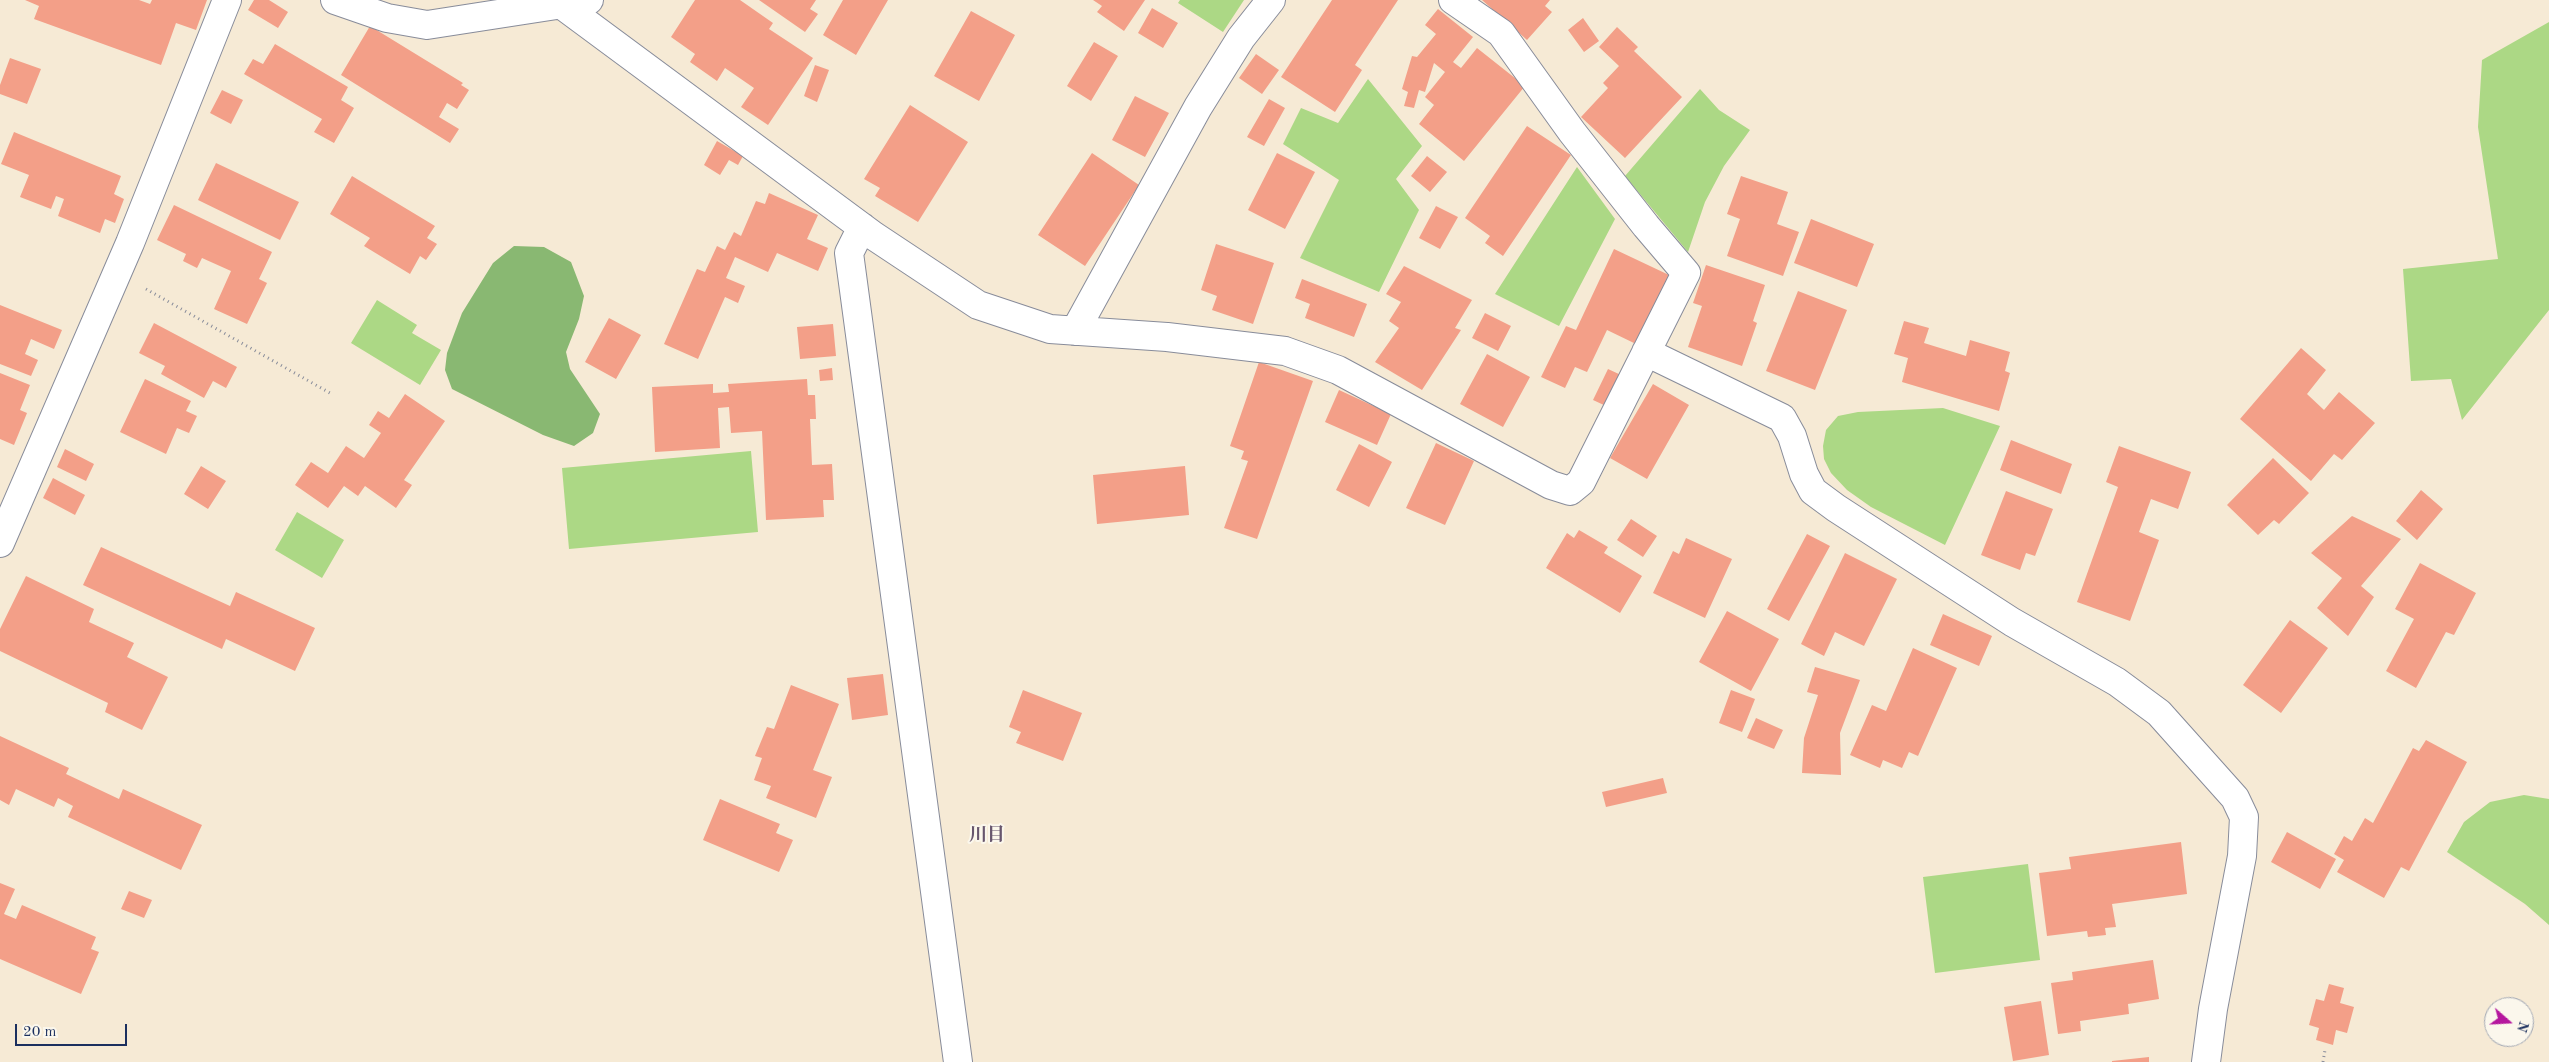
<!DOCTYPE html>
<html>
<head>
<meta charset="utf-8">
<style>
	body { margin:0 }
	#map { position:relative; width:2549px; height:1062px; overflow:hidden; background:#f6ead5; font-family:"Old Standard TT",serif }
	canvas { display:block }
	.north { position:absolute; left:2484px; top:997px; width:50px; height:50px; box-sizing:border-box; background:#fbf7ec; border:1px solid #a1a7b3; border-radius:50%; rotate:109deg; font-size:14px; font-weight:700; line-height:20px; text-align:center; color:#1b2f5e }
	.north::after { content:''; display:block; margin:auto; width:18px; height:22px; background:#b5179e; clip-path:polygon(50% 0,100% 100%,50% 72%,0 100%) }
	.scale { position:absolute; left:15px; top:1024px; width:112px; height:22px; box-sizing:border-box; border:2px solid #1b2f5e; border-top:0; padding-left:6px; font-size:15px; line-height:18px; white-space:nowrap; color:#1b2f5e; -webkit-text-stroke:4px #fbf7ec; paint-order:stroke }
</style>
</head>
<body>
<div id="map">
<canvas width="2549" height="1062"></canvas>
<div class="north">N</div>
<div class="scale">20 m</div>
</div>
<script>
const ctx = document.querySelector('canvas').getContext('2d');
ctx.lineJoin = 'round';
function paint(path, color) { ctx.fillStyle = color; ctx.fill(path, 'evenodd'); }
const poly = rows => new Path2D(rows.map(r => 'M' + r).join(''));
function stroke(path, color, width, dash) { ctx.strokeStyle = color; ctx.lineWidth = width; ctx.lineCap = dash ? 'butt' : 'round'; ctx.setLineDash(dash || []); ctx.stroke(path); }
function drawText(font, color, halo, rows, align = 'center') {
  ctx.font = font + ' "Old Standard TT","Noto Serif JP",serif'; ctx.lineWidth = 4; ctx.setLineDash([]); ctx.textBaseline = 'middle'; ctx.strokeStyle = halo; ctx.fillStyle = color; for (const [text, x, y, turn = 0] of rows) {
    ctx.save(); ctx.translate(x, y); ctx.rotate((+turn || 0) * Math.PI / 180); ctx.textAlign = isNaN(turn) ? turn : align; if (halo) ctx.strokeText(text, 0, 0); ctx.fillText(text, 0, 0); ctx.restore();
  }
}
paint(poly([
	[1180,0,1244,0,1223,32,1178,3],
	[2549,22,2549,310,2462,420,2451,379,2411,381,2403,269,2498,259,2478,127,2482,60],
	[1368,79,1422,146,1396,179,1419,210,1379,292,1300,258,1339,180,1283,144,1301,108,1338,123],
	[1700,89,1719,110,1750,130,1724,166,1705,202,1688,252,1625,176],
	[1577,167,1615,219,1559,326,1495,294],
	[377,300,417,325,412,333,441,350,420,385,351,343],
	[1943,408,2000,426,1945,545,1871,507,1847,490,1831,473,1824,459,1823,446,1826,430,1838,416,1858,412],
	[751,451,758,532,569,549,562,468],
	[297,512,344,540,322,578,275,550],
	[2524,795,2549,799,2549,925,2525,904,2447,852,2464,822,2490,802],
	[2028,864,2040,960,1935,973,1923,877]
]), '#acd885');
paint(poly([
	[514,246,544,247,571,262,584,296,579,319,566,352,570,369,600,414,593,433,574,446,543,435,452,389,445,370,447,353,462,313,493,263]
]), '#89b872');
paint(poly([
	[25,0,139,0,150,4,152,0,207,0,196,30,176,23,161,65,34,19,39,6],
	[254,0,269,0,288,12,278,28,248,10],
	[695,0,740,0,773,23,769,29,813,58,768,125,741,107,754,88,725,68,717,81,690,62,695,54,671,37],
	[759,0,816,0,810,9,818,14,805,32],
	[843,0,888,0,856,55,823,35],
	[1093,0,1145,0,1124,31,1097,12,1102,6],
	[1332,0,1398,0,1355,65,1362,70,1335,112,1281,77],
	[1482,0,1550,0,1545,6,1552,12,1527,40],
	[1152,8,1178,23,1163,48,1138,33],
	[1438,9,1473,37,1453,62,1461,68,1477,48,1525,86,1464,161,1419,124,1434,105,1425,97,1445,72,1434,63,1425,92,1419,90,1414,108,1404,106,1408,92,1402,89,1412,56,1417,57,1436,34,1425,25],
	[971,11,1015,35,979,101,934,76],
	[1583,18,1599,41,1584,52,1568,30],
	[370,26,463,83,461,85,469,90,457,109,447,103,439,117,459,129,450,143,341,75],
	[1617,27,1638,47,1634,51,1682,97,1625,158,1581,117,1608,88,1603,83,1619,66,1599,47],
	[1094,42,1118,56,1091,101,1067,86],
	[275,44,348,87,341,100,354,108,334,143,314,132,322,119,244,74,253,59,263,64],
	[1256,54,1279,70,1262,94,1239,78],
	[10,58,41,69,27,104,0,94,0,85],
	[815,65,829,70,817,102,804,96],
	[222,90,243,100,231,124,210,113],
	[1135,96,1169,113,1145,157,1112,140],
	[1269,99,1285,108,1264,146,1247,137],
	[910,105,968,142,918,222,875,196,880,188,864,179],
	[1527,126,1571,155,1503,256,1485,243,1490,236,1465,218],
	[14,132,121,176,114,194,124,199,115,223,105,219,100,233,58,216,64,199,56,196,51,209,20,197,29,175,1,164],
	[717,141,743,156,738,165,729,160,720,175,704,165],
	[1092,153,1139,185,1085,266,1038,235],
	[1277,153,1315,172,1285,229,1248,210],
	[1427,156,1447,172,1430,192,1411,176],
	[216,163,299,202,280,240,198,200],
	[352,176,435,226,427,238,437,244,426,260,420,256,410,274,364,246,370,238,330,214],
	[1741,176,1788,192,1777,224,1799,232,1783,276,1727,256,1740,219,1727,214],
	[769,193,818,215,807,239,828,248,818,271,777,253,768,272,735,257,726,278,745,286,738,303,725,297,698,359,664,344,697,269,705,272,717,246,725,250,734,232,741,236,756,201,765,204],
	[174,205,272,252,259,279,267,283,247,324,214,309,231,271,202,258,197,268,183,261,186,254,157,240],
	[1436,206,1458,217,1440,249,1419,238],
	[1811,219,1874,244,1857,287,1794,263],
	[1216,244,1274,263,1253,324,1212,310,1217,296,1201,290],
	[1614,249,1669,275,1636,344,1607,330,1587,372,1575,367,1565,388,1541,377,1566,326,1576,330],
	[1706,265,1765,285,1753,321,1757,323,1742,366,1688,347,1702,306,1693,303],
	[1404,266,1472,300,1455,328,1461,330,1422,390,1375,362,1399,328,1389,321,1401,302,1386,294],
	[1302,279,1367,304,1354,337,1305,318,1310,304,1295,298],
	[1798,291,1847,310,1815,390,1766,371],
	[0,305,62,330,54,349,31,339,25,354,38,360,31,376,0,364],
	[1485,313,1511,326,1498,351,1472,338],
	[609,318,641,335,616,379,585,362],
	[1904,321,1929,328,1924,343,1966,356,1970,340,2010,352,2005,371,2010,373,1999,411,1902,382,1908,358,1894,354],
	[154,323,237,367,226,388,213,381,204,398,161,374,165,366,139,353],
	[833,324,836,356,800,359,797,327],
	[2301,348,2326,370,2307,394,2324,410,2339,392,2375,423,2342,460,2334,454,2311,481,2240,419],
	[1487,354,1530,377,1503,427,1460,404],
	[1259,362,1313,381,1257,539,1224,528,1248,461,1241,459,1244,451,1230,446],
	[832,368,833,380,820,381,819,370],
	[1608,369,1621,375,1606,406,1593,400],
	[0,373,30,385,20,410,27,413,14,445,0,439],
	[145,379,191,401,186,411,197,416,189,433,177,428,166,454,120,432],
	[807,379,808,395,815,395,816,419,810,419,812,465,832,464,834,500,823,500,824,517,766,520,762,431,731,433,729,407,718,408,720,448,655,452,652,387,713,384,713,393,729,392,728,384],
	[1653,384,1689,405,1647,479,1610,458],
	[1339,390,1391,414,1377,445,1325,422],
	[405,394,445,421,404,480,412,485,396,508,365,486,358,496,344,486,328,508,295,485,311,462,328,473,346,446,364,458,381,433,369,425,378,411,389,418],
	[2011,440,2072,464,2061,494,2000,470],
	[1436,443,1474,461,1445,525,1406,508],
	[1359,444,1392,462,1369,507,1336,490],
	[2119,446,2191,472,2178,509,2151,499,2139,532,2159,540,2130,621,2077,602,2118,487,2106,482],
	[65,449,94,464,86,481,57,467],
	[2273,458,2309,493,2279,524,2274,520,2258,535,2227,505],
	[201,466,226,481,208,509,184,494],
	[1185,466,1189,515,1097,524,1093,475],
	[53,478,85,495,75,515,43,498],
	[2421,490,2443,509,2417,540,2396,521],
	[2006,491,2053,509,2035,556,2026,553,2020,570,1981,555],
	[2352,516,2401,539,2361,586,2374,597,2348,636,2317,608,2342,578,2311,553],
	[1631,519,1657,536,1643,557,1617,540],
	[1579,530,1608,547,1604,553,1642,576,1620,613,1546,568,1567,533,1574,538],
	[1807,534,1830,546,1789,621,1767,609],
	[1686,538,1732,559,1705,618,1653,593,1673,551,1679,554],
	[101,547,230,606,236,592,315,628,295,671,226,639,222,649,83,585],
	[1845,553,1897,579,1864,646,1835,632,1824,656,1801,644],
	[2420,563,2476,593,2454,635,2446,632,2416,688,2386,671,2414,619,2395,609],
	[26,576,94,609,89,622,134,643,127,657,168,677,142,730,105,712,108,703,0,651,0,629],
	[1727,611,1779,639,1751,691,1699,662],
	[1943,614,1992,636,1979,666,1930,645],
	[2290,620,2328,648,2281,713,2243,685],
	[1913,648,1957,668,1918,756,1909,752,1902,768,1883,760,1880,768,1850,755,1872,705,1886,711],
	[1815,667,1860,680,1840,733,1841,775,1802,773,1804,738,1818,695,1807,692],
	[883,674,888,715,852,720,847,678],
	[791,685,839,704,813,770,832,777,816,818,766,798,771,786,754,780,762,758,755,756,767,727,774,729],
	[1023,690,1082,713,1063,761,1016,743,1021,732,1009,727],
	[1731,690,1755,699,1742,732,1719,723],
	[1756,718,1783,730,1774,749,1747,738],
	[0,736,69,768,66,774,119,799,123,789,202,825,181,870,68,817,73,806,58,798,54,807,16,789,9,805,0,800],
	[2426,740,2467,762,2409,871,2401,867,2384,898,2337,872,2344,860,2334,854,2344,836,2352,841,2365,818,2373,823,2413,748,2419,751],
	[1663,778,1667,793,1606,807,1602,792],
	[720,799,780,824,776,833,793,840,779,872,703,840],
	[2287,832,2336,859,2320,889,2271,862],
	[2181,842,2187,894,2112,904,2116,927,2105,928,2106,935,2088,937,2087,931,2047,936,2039,873,2071,869,2069,857],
	[0,883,15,889,4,914,16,919,22,905,96,937,91,949,99,952,81,994,0,959],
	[129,891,152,900,144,918,121,909],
	[2153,960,2159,999,2128,1004,2129,1014,2080,1021,2081,1031,2058,1034,2051,983,2073,980,2072,972],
	[2329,984,2344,988,2340,1003,2354,1007,2347,1033,2336,1030,2333,1045,2316,1040,2319,1028,2309,1025,2316,999,2324,1001],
	[2041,1001,2049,1055,2013,1061,2004,1007],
	[2149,1057,2149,1062,2112,1062,2112,1061]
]), '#f39f88');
const minor = poly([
	[335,0,387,18,427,25,589,0],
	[562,5,874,236,978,305,1050,329,1167,337,1285,351,1338,370,1551,485,1570,491,1581,482,1686,273,1646,226,1572,132,1501,33,1453,0],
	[862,227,849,253,958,1062],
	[1075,331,1198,107,1241,38,1271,0],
	[1646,352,1782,418,1792,436,1804,474,1813,491,1836,508,2012,622,2117,682,2159,713,2235,798,2244,817,2242,856,2213,1009,2206,1062],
	[0,543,130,243,227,0]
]);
stroke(minor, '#888c9a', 30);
stroke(poly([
	[146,289,330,393],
	[2323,1062,2325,1050]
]), '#888c9a', 3, [1, 4]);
stroke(minor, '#fff', 28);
drawText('bold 18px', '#67566d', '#fbf7ec', [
	["川目",987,835]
]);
</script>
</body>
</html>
